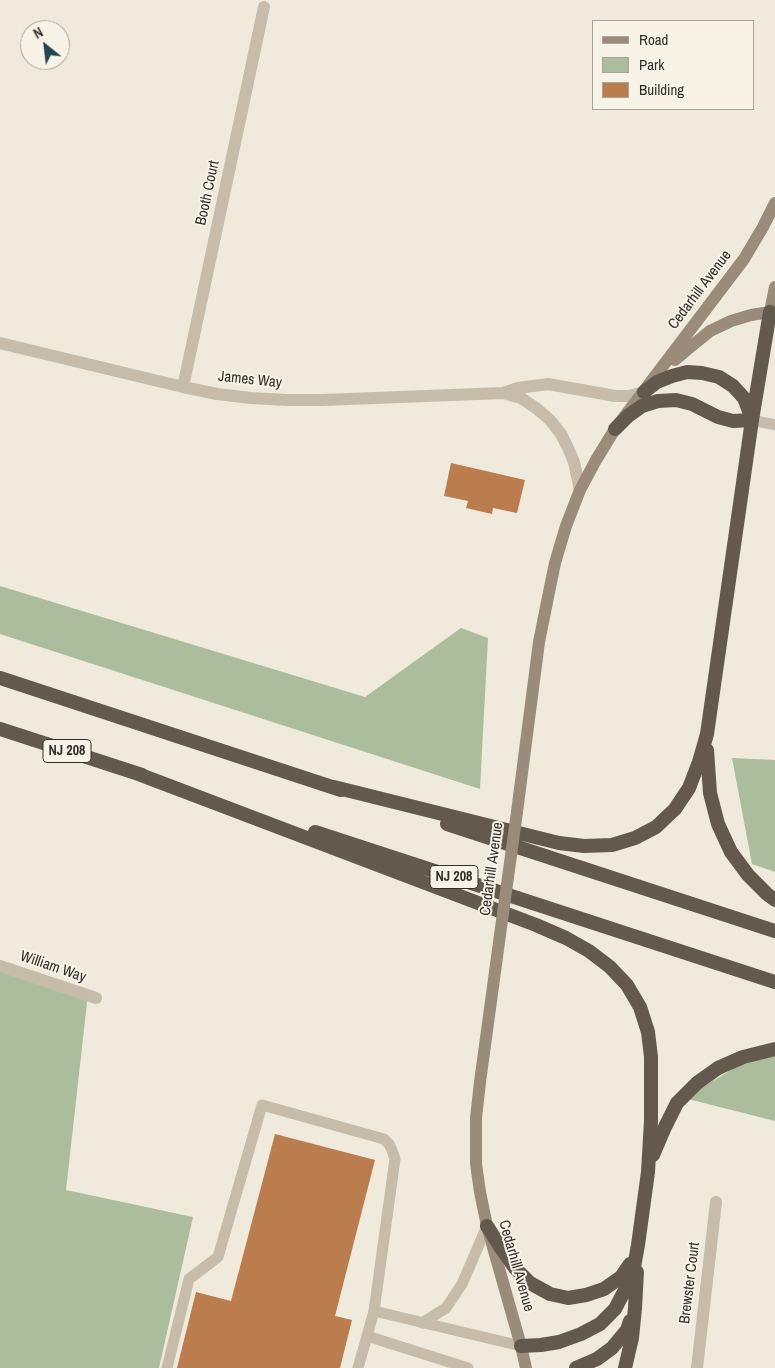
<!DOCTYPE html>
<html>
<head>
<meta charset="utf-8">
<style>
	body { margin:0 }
	#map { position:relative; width:775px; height:1368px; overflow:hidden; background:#efeadb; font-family:"Archivo Narrow",sans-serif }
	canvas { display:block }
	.legend { position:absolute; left:592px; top:20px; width:162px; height:90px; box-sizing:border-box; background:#f8f3e7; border:1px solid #aaa49b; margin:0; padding:6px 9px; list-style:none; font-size:15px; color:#342e28 }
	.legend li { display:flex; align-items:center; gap:10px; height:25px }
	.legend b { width:25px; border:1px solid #aaa49b }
	.north { position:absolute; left:20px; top:20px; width:50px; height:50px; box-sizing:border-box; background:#f8f3e7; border:1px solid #aaa49b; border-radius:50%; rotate:331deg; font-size:14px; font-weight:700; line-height:20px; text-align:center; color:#342e28 }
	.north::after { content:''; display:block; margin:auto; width:18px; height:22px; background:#214652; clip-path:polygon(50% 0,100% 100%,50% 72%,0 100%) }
</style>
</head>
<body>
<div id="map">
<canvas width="775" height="1368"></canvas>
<ul class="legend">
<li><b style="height:6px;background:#9a8b7a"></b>Road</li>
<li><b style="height:14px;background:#acbd9d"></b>Park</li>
<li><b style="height:14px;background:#bb7c4e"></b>Building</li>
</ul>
<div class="north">N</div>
</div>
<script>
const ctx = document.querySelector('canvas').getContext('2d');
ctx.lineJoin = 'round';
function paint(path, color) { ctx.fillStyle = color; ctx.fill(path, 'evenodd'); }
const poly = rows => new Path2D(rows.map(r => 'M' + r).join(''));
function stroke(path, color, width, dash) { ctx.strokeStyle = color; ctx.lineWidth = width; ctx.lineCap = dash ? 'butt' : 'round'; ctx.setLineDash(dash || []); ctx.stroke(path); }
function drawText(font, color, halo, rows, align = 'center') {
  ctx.font = font + ' "Archivo Narrow",sans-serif'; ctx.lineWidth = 4; ctx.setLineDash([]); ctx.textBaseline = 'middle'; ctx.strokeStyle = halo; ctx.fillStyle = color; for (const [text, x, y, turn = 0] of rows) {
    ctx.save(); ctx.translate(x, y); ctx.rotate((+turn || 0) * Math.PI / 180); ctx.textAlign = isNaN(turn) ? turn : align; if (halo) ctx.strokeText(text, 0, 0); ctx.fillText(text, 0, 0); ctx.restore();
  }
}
paint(poly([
	[0,586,365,697,461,628,488,638,480,789,0,634],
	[732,758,775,760,775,872,752,864],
	[0,966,88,994,66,1190,193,1217,159,1368,0,1368],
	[775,1044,775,1121,684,1098]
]), '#acbd9d');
paint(poly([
	[451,463,525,480,517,513,493,508,492,514,466,508,468,501,444,496],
	[275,1134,375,1160,335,1316,352,1320,340,1368,177,1368,196,1292,231,1301]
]), '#bb7c4e');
stroke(poly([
	[752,420,775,425],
	[374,1311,521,1346],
	[422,1323,446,1308,462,1284,487,1226],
	[367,1336,468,1368],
	[167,1368,189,1279,218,1257,262,1105,384,1139,389,1144,392,1150,395,1159,374,1311,358,1368]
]), '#c6bca9', 11);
stroke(poly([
	[0,343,183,387,217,394,251,398,287,400,323,400,503,393,518,388,548,384,615,396,629,396,644,392],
	[183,387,264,7],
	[503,393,521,398,536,408,550,420,561,434,568,448,574,462,580,490],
	[0,966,96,998],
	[697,1368,716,1202]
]), '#c6bca9', 12);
stroke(poly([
	[675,360,688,349,710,331,731,321,751,315,770,312,775,287],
	[517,812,539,642,547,602,555,563,566,526,580,490,596,460,615,429,744,259,763,227,775,203],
	[500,935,480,1082,476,1118,476,1164,480,1192,487,1226,521,1346,526,1368]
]), '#9a8b7a', 12);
stroke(poly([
	[644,392,657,382,672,376,687,372,702,373,719,377,733,386,744,398,752,419],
	[615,429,628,416,642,406,658,401,676,400,692,404,718,417,733,421,752,420],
	[0,678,341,790],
	[0,729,142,775],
	[707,750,710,793,718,824,731,852,748,875,767,894,775,900],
	[133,772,536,925,566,938,589,951,610,967,627,985,640,1007,648,1032,651,1057,651,1121,648,1172,638,1245,634,1267,626,1288,615,1309,600,1324,581,1334,559,1342,541,1345,521,1346],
	[334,787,559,843,584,846,612,845,635,838,656,827,675,809,689,788,699,762,707,734,752,420,770,312],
	[447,824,775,931],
	[315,832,775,982],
	[653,1155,665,1127,677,1103,697,1083,718,1068,743,1057,775,1049],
	[487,1226,501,1248,515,1268,530,1283,550,1294,568,1298,586,1295,604,1289,621,1277,630,1264],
	[576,1368,597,1359,612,1348,627,1330,630,1321],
	[625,1368,632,1338,635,1308,637,1272]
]), '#64594d', 14);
stroke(poly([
	[500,935,517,812]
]), '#9a8b7a', 12);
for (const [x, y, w] of [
	[67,751,48],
	[454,877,48]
]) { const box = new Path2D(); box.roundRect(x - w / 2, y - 11.5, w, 23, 4); ctx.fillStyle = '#f8f3e7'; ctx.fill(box); stroke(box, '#342e28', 1); }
drawText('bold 14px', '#342e28', null, [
	["NJ 208",67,751],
	["NJ 208",454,877]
]);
drawText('15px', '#342e28', '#f8f3e7', [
	["Booth Court",208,193,-78],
	["Cedarhill Avenue",700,290,-53],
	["James Way",250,380,6],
	["Cedarhill Avenue",492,869,-82],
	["William Way",53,967,19],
	["Cedarhill Avenue",516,1266,74],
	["Brewster Court",690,1283,-83]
]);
</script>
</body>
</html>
